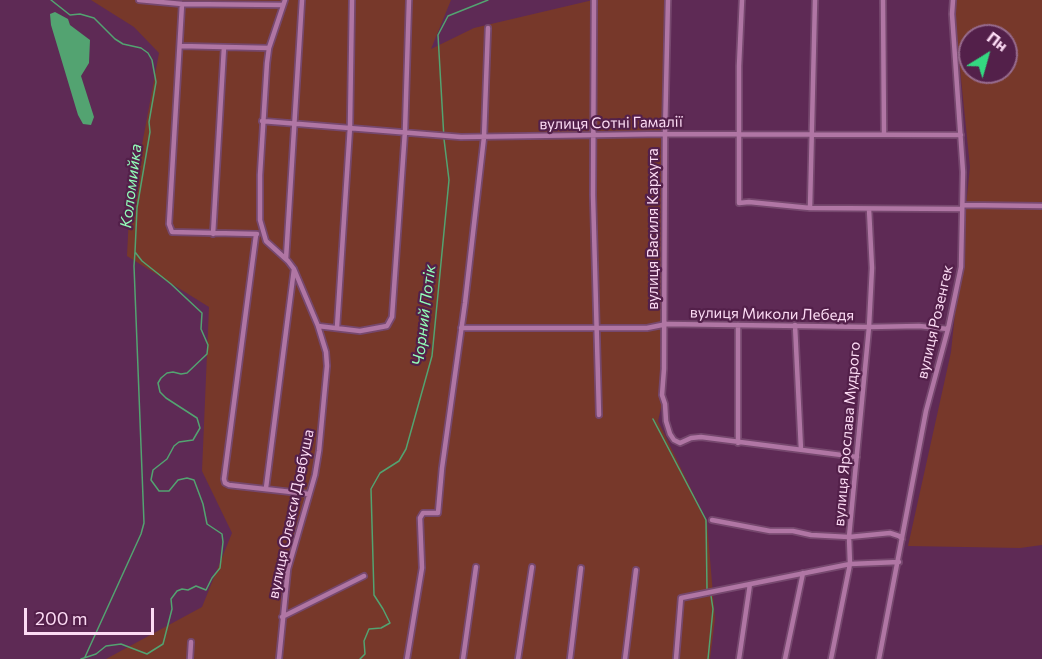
<!DOCTYPE html>
<html>
<head>
<meta charset="utf-8">
<style>
	body { margin:0 }
	#map { position:relative; width:1042px; height:659px; overflow:hidden; background:#5e2a55; font-family:Commissioner,sans-serif }
	canvas { display:block }
	.north { position:absolute; left:958px; top:24px; width:60px; height:60px; box-sizing:border-box; background:#53204a; border:2px solid #976b8e; border-radius:50%; rotate:37deg; font-size:16px; font-weight:700; line-height:24px; text-align:center; color:#fcdbf4 }
	.north::after { content:''; display:block; margin:auto; width:21px; height:27px; background:#34d881; clip-path:polygon(50% 0,100% 100%,50% 72%,0 100%) }
	.scale { position:absolute; left:24px; top:608px; width:130px; height:27px; box-sizing:border-box; border:3px solid #fcdbf4; border-top:0; padding-left:8px; font-size:18px; line-height:21px; white-space:nowrap; color:#fcdbf4; -webkit-text-stroke:4px #53204a; paint-order:stroke }
</style>
</head>
<body>
<div id="map">
<canvas width="1042" height="659"></canvas>
<div class="north">Пн</div>
<div class="scale">200 m</div>
</div>
<script>
const ctx = document.querySelector('canvas').getContext('2d');
ctx.lineJoin = 'round';
function paint(path, color) { ctx.fillStyle = color; ctx.fill(path, 'evenodd'); }
const poly = rows => new Path2D(rows.map(r => 'M' + r).join(''));
function stroke(path, color, width, dash) { ctx.strokeStyle = color; ctx.lineWidth = width; ctx.lineCap = dash ? 'butt' : 'round'; ctx.setLineDash(dash || []); ctx.stroke(path); }
function drawText(font, color, halo, rows, align = 'center') {
  ctx.font = font + ' Commissioner,sans-serif'; ctx.lineWidth = 4.5; ctx.setLineDash([]); ctx.textBaseline = 'middle'; ctx.strokeStyle = halo; ctx.fillStyle = color; for (const [text, x, y, turn = 0] of rows) {
    ctx.save(); ctx.translate(x, y); ctx.rotate((+turn || 0) * Math.PI / 180); ctx.textAlign = isNaN(turn) ? turn : align; if (halo) ctx.strokeText(text, 0, 0); ctx.fillText(text, 0, 0); ctx.restore();
  }
}
paint(poly([
	[91,0,451,0,431,49,474,28,593,0,667,0,664,395,658,421,707,522,715,619,710,659,106,659,202,607,232,533,202,471,209,307,127,256,129,215,159,53,134,27],
	[953,0,1042,0,1042,545,1020,548,908,546,951,352,970,167],
	[970,36,1006,36,1006,72,970,72]
]), '#77382a');
paint(poly([
	[55,12,68,19,70,25,90,40,89,63,81,76,94,117,91,125,83,124,78,115,51,25,50,14]
]), '#53a371');
stroke(poly([
	[51,0,70,15,80,14,94,18,115,39,123,44,141,48,148,53,152,60,156,82,149,122,150,132,137,208,135,252,142,261,171,284,202,313,201,329,208,345,207,354,187,373,181,374,173,372,167,373,161,378,158,383,160,392,166,398,197,418,200,428,193,440,179,442,174,446,167,459,153,470,151,480,159,491,169,491,178,480,187,478,194,480,203,504,207,524,222,534,223,542,220,568,212,578,206,590,196,586,188,590,182,589,177,591,171,599,172,609,163,644,147,654,121,644,106,646,96,654,81,659],
	[653,419,706,520,707,589],
	[85,657,141,534,144,523,134,266,135,252],
	[360,659,365,654,364,641,369,629,381,628,390,623,383,609,374,595,371,489,380,473,399,461,406,449,432,356,449,180,444,139,438,35,448,16,488,0],
	[708,659,713,609,711,596]
]), '#53a371', 1.5);
const minor = poly([
	[139,0,182,4,283,5],
	[594,0,593,195,599,415],
	[668,0,665,134,664,369,662,395,665,404,666,421,670,434,674,440,680,443,691,438,701,437,857,457],
	[742,0,739,66,739,203,749,202,810,208,962,209],
	[883,0,884,134],
	[182,4,169,224,172,232,257,234],
	[180,46,269,48],
	[262,121,461,137,665,134,961,135],
	[963,205,1042,206],
	[810,208,815,0],
	[213,234,224,47],
	[256,235,224,479,225,483,229,485,309,494],
	[286,259,302,0],
	[795,325,801,450],
	[318,326,360,331,387,326,392,317,405,131,409,0],
	[337,327,350,127,352,0],
	[461,328,647,328,667,324,869,327,919,326,948,329],
	[738,443,738,325],
	[266,488,294,269],
	[712,520,770,531,793,531,811,535,849,537,890,533,899,536,902,539],
	[282,617,364,576],
	[190,659,191,642],
	[279,659,288,569,315,475,319,451,327,366,326,352,318,326,294,269,288,261,266,241,260,220,260,175,267,63,269,48,285,0],
	[407,659,422,568,420,518,423,513,438,513,442,468,465,303,484,137,488,28],
	[463,659,476,567],
	[518,659,532,567],
	[570,659,581,568],
	[625,659,636,570],
	[676,659,681,598,850,564,899,562],
	[739,659,750,584],
	[785,659,803,573],
	[831,659,850,564,849,537,869,327,872,268,869,209],
	[879,659,926,411,948,329,961,267,963,172,952,14,953,0]
]);
stroke(minor, '#76486e', 8);
stroke(minor, '#b076a4', 4.5);
drawText('15px', '#fcdbf4', '#53204a', [
	["вулиця Сотні Гамалії",611,123,-1],
	["вулиця Василя Кархута",653,229,-90],
	["вулиця Миколи Лебедя",772,314,1],
	["вулиця Розенгек",935,322,-77],
	["вулиця Ярослава Мудрого",847,434,-85],
	["вулиця Олекси Довбуша",291,514,-78]
]);
drawText('italic 16px', '#92feb9', '#53204a', [
	["Коломийка",131,186,-83],
	["Чорний Потік",424,315,-83]
]);
</script>
</body>
</html>
